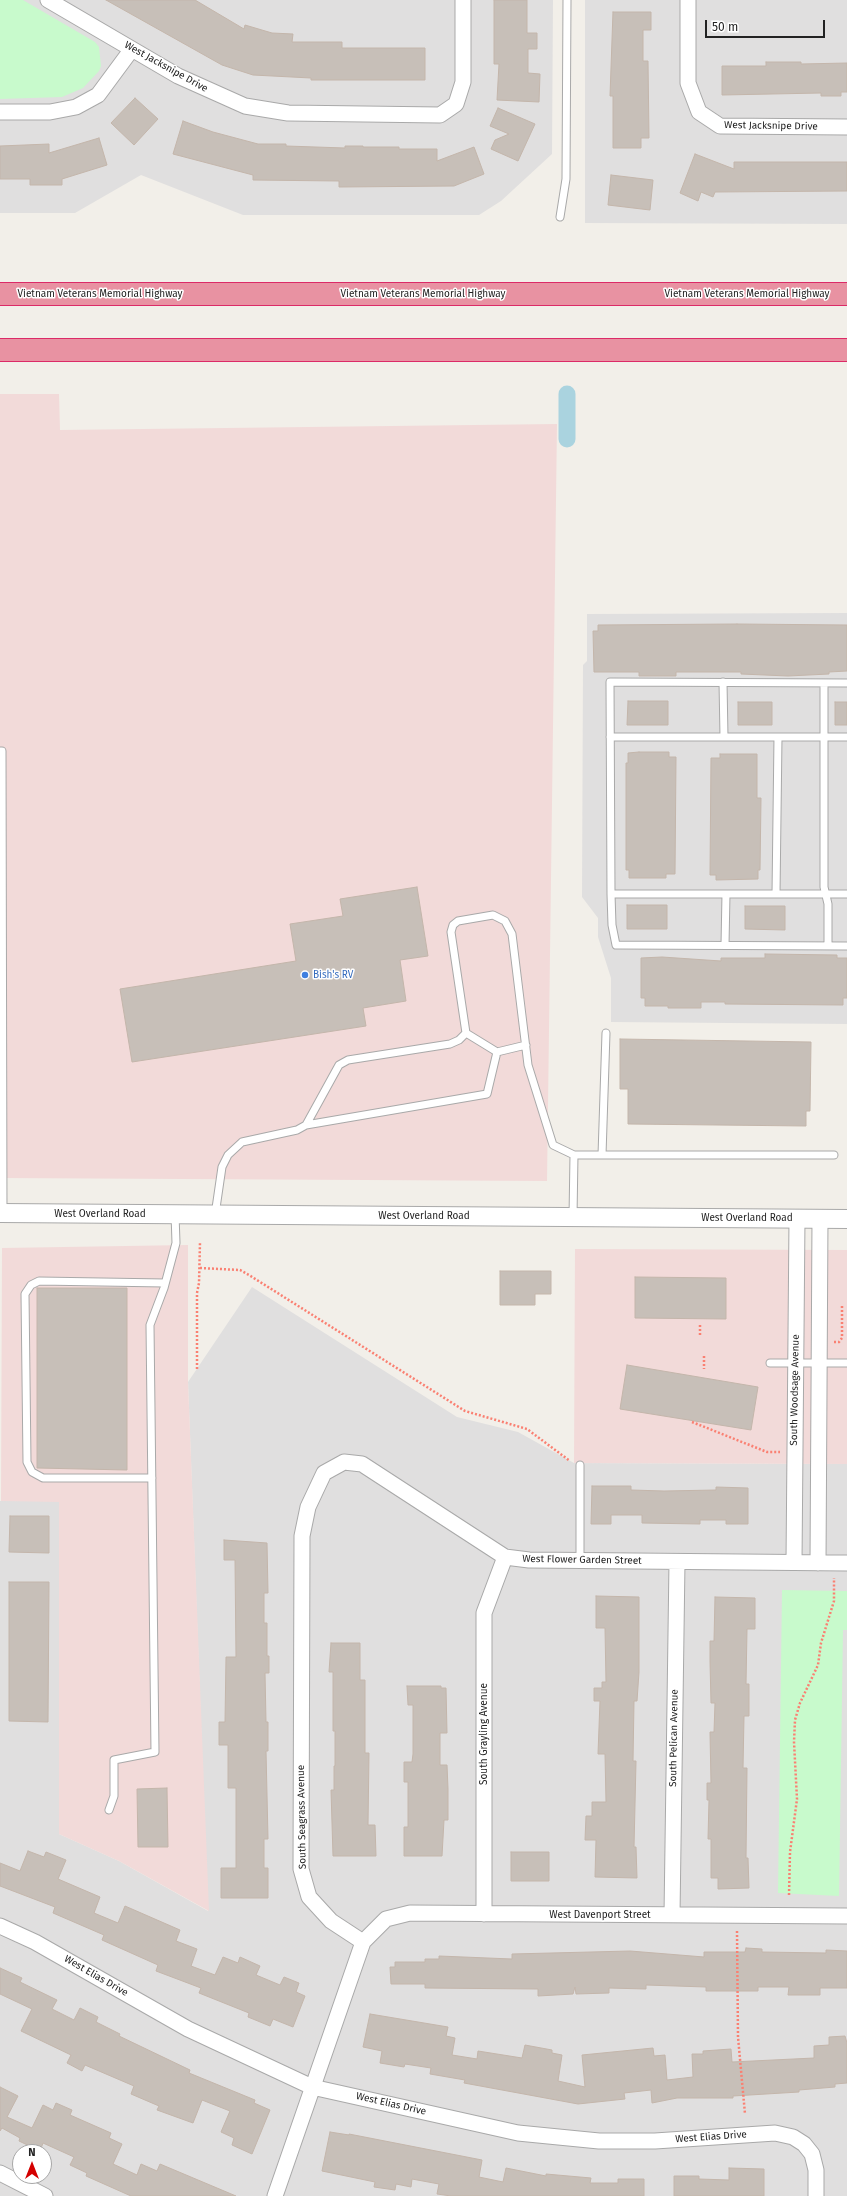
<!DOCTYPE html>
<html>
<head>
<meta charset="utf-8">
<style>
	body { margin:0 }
	#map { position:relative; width:847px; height:2196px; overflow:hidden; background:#f2efe9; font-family:"Fira Sans",sans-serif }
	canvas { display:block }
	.north { position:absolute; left:12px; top:2144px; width:40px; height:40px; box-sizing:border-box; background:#fff; border:1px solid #a7a7a7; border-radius:50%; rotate:0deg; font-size:11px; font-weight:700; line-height:16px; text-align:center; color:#222 }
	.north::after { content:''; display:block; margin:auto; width:14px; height:18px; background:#d40000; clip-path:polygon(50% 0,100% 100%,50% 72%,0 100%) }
	.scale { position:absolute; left:705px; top:20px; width:120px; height:18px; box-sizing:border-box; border:2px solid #222; border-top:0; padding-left:5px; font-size:12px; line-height:14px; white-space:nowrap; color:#222; -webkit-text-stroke:3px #fff; paint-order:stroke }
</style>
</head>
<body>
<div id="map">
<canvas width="847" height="2196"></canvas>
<div class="north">N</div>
<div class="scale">50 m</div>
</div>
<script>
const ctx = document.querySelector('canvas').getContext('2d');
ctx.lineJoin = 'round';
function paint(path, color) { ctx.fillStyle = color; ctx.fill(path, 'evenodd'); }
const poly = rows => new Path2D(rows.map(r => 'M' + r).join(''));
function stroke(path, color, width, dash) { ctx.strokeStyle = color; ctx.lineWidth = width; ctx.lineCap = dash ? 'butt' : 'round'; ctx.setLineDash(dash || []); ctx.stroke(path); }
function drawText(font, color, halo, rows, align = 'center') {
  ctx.font = font + ' "Fira Sans",sans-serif'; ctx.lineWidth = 3; ctx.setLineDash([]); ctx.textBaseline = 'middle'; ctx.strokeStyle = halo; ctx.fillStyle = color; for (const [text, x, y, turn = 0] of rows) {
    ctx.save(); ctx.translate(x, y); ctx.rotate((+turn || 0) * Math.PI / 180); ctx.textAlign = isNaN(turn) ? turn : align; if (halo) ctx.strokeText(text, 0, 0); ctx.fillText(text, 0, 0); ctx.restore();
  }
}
paint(poly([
	[0,0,553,0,552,154,501,201,479,215,243,215,141,175,75,213,0,213],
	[585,0,847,0,847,224,585,223],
	[847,613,847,1024,611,1022,611,978,598,937,598,918,582,897,583,665,587,661,587,614],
	[252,1287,457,1417,518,1432,574,1463,847,1464,847,2196,0,2196,0,1501,59,1501,59,1834,119,1861,208,1911,188,1382],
	[20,2152,44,2152,44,2176,20,2176]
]), '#e0dfdf');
paint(poly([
	[0,394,59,394,60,430,557,424,547,1181,0,1178],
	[188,1245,188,1382,209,1911,119,1861,59,1834,59,1502,1,1501,2,1248],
	[575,1249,847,1250,847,1464,574,1463]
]), '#f2dad9');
paint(poly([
	[0,0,23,0,95,42,99,47,101,66,99,71,83,88,62,97,0,99],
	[782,1590,847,1591,847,1630,843,1630,839,1896,778,1893]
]), '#c8facc');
stroke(poly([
	[567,439,567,394]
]), '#aad3df', 17);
const building = poly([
	[106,0,195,0,244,29,245,25,272,33,293,34,292,42,342,42,342,48,425,48,425,80,311,80,311,78,253,75,222,65,106,0],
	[494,0,527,0,527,33,537,33,537,49,528,49,528,73,540,74,539,102,497,100,499,64,494,64,494,0],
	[613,12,651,12,651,30,643,30,643,61,648,61,649,138,641,138,641,148,613,148,613,96,610,96,613,12],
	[766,62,801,62,801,64,847,63,847,92,841,92,841,96,821,96,821,93,722,95,722,66,766,66,766,62],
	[135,98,158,119,134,145,111,123,135,98],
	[498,108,535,124,518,161,491,149,495,140,509,134,490,126,498,108],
	[183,121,213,132,258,144,286,144,286,146,345,148,345,146,363,146,363,147,399,147,399,149,437,149,437,161,474,147,484,174,454,186,339,187,339,181,253,180,253,175,173,154,183,121],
	[99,138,107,165,62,179,62,185,30,185,30,179,0,179,0,146,49,144,49,153,99,138],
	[695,154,734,169,734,162,847,162,847,191,715,192,713,197,701,192,698,201,680,193,695,154],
	[611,175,653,180,650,210,608,205,611,175],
	[737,624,847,625,847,671,829,672,829,674,788,676,741,674,741,672,676,672,676,676,639,676,639,672,594,672,593,631,598,631,598,625,737,624],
	[628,701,668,701,668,725,627,725,628,701],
	[738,702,772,702,772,725,738,725,738,702],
	[835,702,847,702,847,725,835,725,835,702],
	[639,752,669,752,669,757,676,757,675,874,666,874,666,878,629,878,629,870,626,870,626,763,628,763,628,753,639,752],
	[720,754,757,754,757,798,761,798,760,870,758,870,758,879,716,880,716,875,710,875,711,758,720,758,720,754],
	[417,887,428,956,400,960,406,1001,363,1008,366,1026,132,1062,120,989,296,961,290,924,343,916,340,899,417,887],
	[627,905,667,905,667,929,627,929,627,905],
	[745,906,785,906,785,930,745,929,745,906],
	[765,954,837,955,837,958,847,958,847,998,843,998,843,1005,725,1004,725,1002,701,1002,701,1008,668,1008,668,1006,645,1006,645,998,641,998,641,958,662,957,721,961,721,958,765,958,765,954],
	[620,1039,811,1042,810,1111,806,1111,806,1126,628,1124,628,1089,620,1089,620,1039],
	[500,1271,551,1271,551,1294,535,1294,535,1305,500,1305,500,1271],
	[635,1277,726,1278,726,1319,635,1318,635,1277],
	[37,1288,127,1288,127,1470,37,1468,37,1288],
	[627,1365,758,1387,751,1430,620,1409,627,1365],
	[592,1486,631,1486,631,1490,664,1491,716,1490,716,1487,748,1488,748,1524,726,1524,726,1520,700,1520,700,1524,642,1523,642,1515,611,1515,611,1524,591,1524,592,1486],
	[10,1516,49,1516,49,1553,9,1552,10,1516],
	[224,1540,267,1543,268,1593,264,1593,264,1623,267,1623,267,1656,269,1656,269,1673,265,1673,266,1722,268,1722,268,1751,266,1751,268,1839,264,1839,264,1868,268,1868,268,1898,221,1898,221,1868,236,1868,236,1788,228,1788,228,1745,219,1745,219,1722,225,1722,226,1657,236,1657,235,1560,224,1560,224,1540],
	[9,1582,49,1582,48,1722,9,1721,9,1582],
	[596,1596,639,1597,639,1672,637,1701,634,1701,633,1761,636,1761,634,1847,636,1847,637,1878,595,1877,596,1840,585,1840,586,1816,592,1816,592,1802,606,1802,605,1754,598,1754,600,1701,594,1701,594,1688,602,1688,602,1682,606,1682,605,1628,596,1628,596,1596],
	[715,1597,755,1598,755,1629,747,1629,746,1684,749,1684,749,1716,744,1716,743,1768,747,1768,746,1858,748,1858,749,1888,718,1889,718,1878,711,1878,711,1839,708,1839,709,1800,707,1800,707,1783,711,1783,710,1732,714,1732,715,1703,711,1703,710,1661,710,1641,714,1641,715,1597],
	[331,1643,360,1643,360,1680,365,1680,365,1753,369,1753,368,1825,375,1825,376,1856,333,1856,331,1790,334,1790,334,1766,335,1766,335,1731,333,1731,333,1672,329,1672,331,1643],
	[407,1686,441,1686,441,1688,446,1688,447,1733,440,1733,440,1765,447,1765,448,1789,448,1820,444,1820,442,1856,404,1856,404,1827,408,1827,408,1782,404,1782,404,1762,412,1762,413,1754,413,1705,408,1705,407,1686],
	[167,1788,168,1847,138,1847,137,1789,167,1788],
	[28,1851,44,1857,46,1852,66,1860,58,1879,100,1897,94,1913,118,1923,125,1906,180,1930,176,1941,197,1949,191,1966,215,1975,223,1957,238,1963,240,1957,260,1966,256,1975,280,1985,284,1977,299,1983,296,1992,305,1996,293,2027,273,2019,270,2026,248,2017,249,2013,199,1993,201,1988,156,1971,158,1965,102,1940,104,1935,53,1913,55,1907,0,1886,0,1863,20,1871,28,1851],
	[511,1852,549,1852,549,1881,511,1881,511,1852],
	[746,1948,762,1949,762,1952,826,1953,826,1950,847,1951,847,1988,820,1988,820,1995,788,1995,789,1987,758,1987,758,1991,706,1991,706,1987,646,1985,646,1989,609,1988,609,1993,576,1994,575,1987,573,1994,538,1996,538,1989,425,1988,425,1984,391,1984,390,1967,395,1967,395,1962,425,1962,425,1959,439,1959,439,1956,512,1959,512,1954,630,1951,704,1957,704,1952,745,1952,746,1948],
	[0,1968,22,1978,20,1982,57,2000,52,2009,74,2020,80,2008,98,2017,96,2022,120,2034,119,2036,190,2070,189,2073,255,2100,254,2103,270,2110,252,2154,232,2145,234,2138,221,2132,230,2111,202,2100,193,2123,157,2110,159,2106,131,2094,134,2086,85,2065,82,2071,67,2063,71,2055,21,2031,32,2009,0,1994,0,1968],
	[370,2014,448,2027,446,2036,455,2038,452,2055,477,2059,478,2051,522,2058,525,2045,552,2050,552,2053,562,2055,558,2081,585,2087,582,2055,653,2048,654,2056,665,2055,667,2080,693,2077,692,2054,703,2054,703,2051,731,2049,732,2062,814,2058,814,2046,829,2045,829,2037,845,2036,847,2043,847,2083,835,2084,835,2087,799,2090,799,2092,733,2096,733,2098,677,2098,652,2103,651,2090,624,2093,625,2099,578,2104,464,2083,465,2080,430,2074,431,2068,405,2064,404,2067,380,2063,382,2051,363,2047,370,2014],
	[0,2087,18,2096,7,2117,32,2128,43,2105,53,2110,56,2103,72,2110,70,2115,111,2133,109,2138,122,2144,113,2164,137,2175,141,2164,157,2171,160,2164,236,2196,131,2196,86,2176,87,2173,70,2165,74,2157,43,2143,40,2151,19,2141,20,2138,2,2128,0,2131,0,2087],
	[330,2132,349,2135,349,2134,482,2160,479,2177,503,2182,506,2168,546,2176,546,2174,591,2178,590,2183,618,2183,618,2179,644,2179,644,2196,451,2196,437,2194,439,2184,412,2179,411,2187,396,2184,395,2190,374,2187,375,2182,322,2171,330,2132],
	[729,2168,764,2169,764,2196,674,2196,674,2176,699,2176,699,2179,729,2180,729,2168]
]);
paint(building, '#c7bfb8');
stroke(building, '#c4b6ab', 1);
const service = poly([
	[560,217,566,179,567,0],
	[723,682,724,737],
	[824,683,824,887,828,904,828,946],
	[847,683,610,682,611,894,612,925,616,945,847,946],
	[610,737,847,737],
	[0,751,2,751,3,1213],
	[611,894,847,894],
	[776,894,778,737],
	[725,945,726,894],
	[466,1033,497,1052],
	[306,1125,487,1094,497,1052,526,1045],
	[602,1155,606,1033],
	[215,1215,222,1167,228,1155,242,1142,297,1130,306,1125,339,1065,348,1060,450,1044,459,1040,466,1033,451,932,453,925,458,921,493,915,505,921,512,934,528,1065,553,1145,574,1155,834,1155],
	[573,1217,574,1155],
	[770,1363,847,1363],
	[152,1478,43,1478,32,1472,27,1462,25,1294,31,1285,39,1281,165,1283],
	[580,1561,580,1465],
	[109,1810,114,1796,114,1760,155,1752,150,1325,164,1288,176,1243,175,1214]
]);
const minor = poly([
	[48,0,178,76,245,106,288,113,440,115,456,104,463,82,463,0],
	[688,0,688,83,699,112,720,126,847,127],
	[0,112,50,112,76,107,98,95,132,49],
	[794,1562,797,1219],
	[818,1563,820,1219],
	[484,1914,484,1613,505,1557],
	[672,1915,677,1562],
	[0,1926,35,1942,188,2029,312,2087,518,2133,599,2141,655,2141,775,2133,793,2137,804,2144,812,2154,816,2170,816,2196],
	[363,1942,386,1919,410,1913,847,1916],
	[0,2173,45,2196],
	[275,2196,363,1942,331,1921,309,1897,301,1869,302,1536,308,1507,324,1473,344,1462,362,1464,505,1557,529,1560,847,1563]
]);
const tertiary = poly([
	[0,1213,847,1219]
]);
const motorway = poly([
	[0,294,847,294],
	[0,350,847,350]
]);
stroke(service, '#a9a9a9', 9);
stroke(minor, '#a9a9a9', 17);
stroke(tertiary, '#a9a9a9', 20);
stroke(motorway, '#dc2a67', 24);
stroke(poly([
	[200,1268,240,1270,249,1275,465,1411,527,1429,570,1461],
	[700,1325,700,1337],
	[834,1342,839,1342,842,1338,842,1305],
	[704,1356,704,1369],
	[197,1369,197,1293,199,1283,200,1242],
	[692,1422,767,1452,780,1452],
	[789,1895,790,1852,797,1799,794,1742,795,1720,800,1703,818,1665,821,1643,834,1601,834,1578],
	[737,1931,738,2037,745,2114]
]), '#fa8072', 2.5, [2, 2]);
stroke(service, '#fff', 7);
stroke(minor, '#fff', 15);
stroke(tertiary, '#fff', 18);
stroke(motorway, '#e892a2', 22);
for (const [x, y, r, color] of [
	[305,975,4,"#3f7fe0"]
]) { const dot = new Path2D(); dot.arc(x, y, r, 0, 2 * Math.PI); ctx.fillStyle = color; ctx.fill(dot); stroke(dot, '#fff', 1.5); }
drawText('10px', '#222', '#fff', [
	["West Jacksnipe Drive",166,67,29],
	["West Jacksnipe Drive",771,126,1],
	["Vietnam Veterans Memorial Highway",100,294],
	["Vietnam Veterans Memorial Highway",423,294],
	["Vietnam Veterans Memorial Highway",747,294],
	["West Overland Road",100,1214],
	["West Overland Road",424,1216],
	["West Overland Road",747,1218],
	["South Woodsage Avenue",795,1390,-89],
	["West Flower Garden Street",582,1560,1],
	["South Grayling Avenue",484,1734,-90],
	["South Pelican Avenue",674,1738,-89],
	["South Seagrass Avenue",302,1817,-91],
	["West Davenport Street",600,1915],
	["West Elias Drive",96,1976,30],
	["West Elias Drive",391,2104,13],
	["West Elias Drive",711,2137,-4]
]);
drawText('10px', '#366cbe', '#fff', [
	["Bish's RV",313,975]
], 'left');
</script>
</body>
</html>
